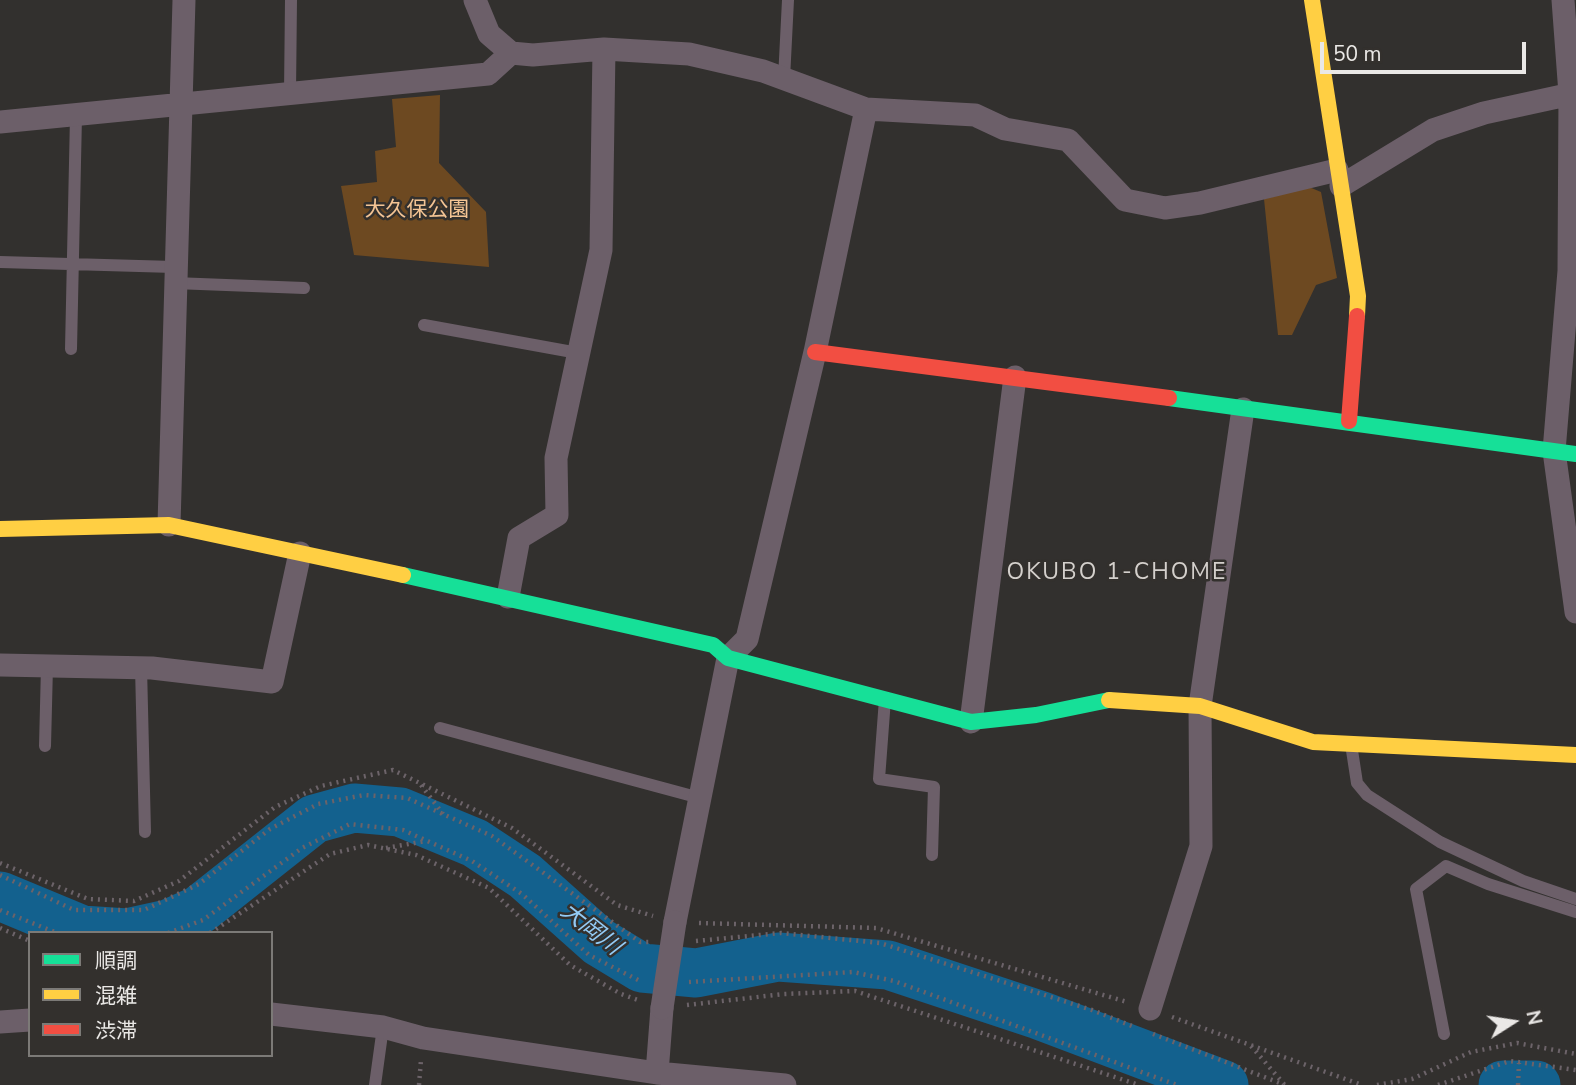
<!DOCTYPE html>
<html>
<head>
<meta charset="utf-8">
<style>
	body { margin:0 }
	#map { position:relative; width:1576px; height:1085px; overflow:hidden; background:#32302e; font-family:"Nunito Sans","Noto Sans JP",sans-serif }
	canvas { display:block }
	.legend { position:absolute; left:28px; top:931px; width:245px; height:126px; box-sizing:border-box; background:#33302d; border:2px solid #7c7a77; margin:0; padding:9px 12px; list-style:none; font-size:21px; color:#eae8e6 }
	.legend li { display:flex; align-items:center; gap:14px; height:35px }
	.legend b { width:35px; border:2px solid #7c7a77 }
	.north { position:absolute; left:1478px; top:987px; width:70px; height:70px; -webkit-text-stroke:5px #33302d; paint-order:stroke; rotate:78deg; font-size:19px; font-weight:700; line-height:28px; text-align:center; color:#eae8e6 }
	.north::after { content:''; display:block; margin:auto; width:24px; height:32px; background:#eae8e6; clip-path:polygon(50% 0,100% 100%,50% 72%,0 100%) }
	.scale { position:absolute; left:1320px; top:42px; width:206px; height:32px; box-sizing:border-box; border:4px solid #eae8e6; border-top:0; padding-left:9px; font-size:21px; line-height:24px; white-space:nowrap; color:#eae8e6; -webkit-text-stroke:5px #33302d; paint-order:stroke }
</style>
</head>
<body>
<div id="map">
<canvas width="1576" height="1085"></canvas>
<ul class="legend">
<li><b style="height:9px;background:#16e098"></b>順調</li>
<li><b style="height:9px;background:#ffcf43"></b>混雑</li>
<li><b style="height:9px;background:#f24e42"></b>渋滞</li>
</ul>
<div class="north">N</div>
<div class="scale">50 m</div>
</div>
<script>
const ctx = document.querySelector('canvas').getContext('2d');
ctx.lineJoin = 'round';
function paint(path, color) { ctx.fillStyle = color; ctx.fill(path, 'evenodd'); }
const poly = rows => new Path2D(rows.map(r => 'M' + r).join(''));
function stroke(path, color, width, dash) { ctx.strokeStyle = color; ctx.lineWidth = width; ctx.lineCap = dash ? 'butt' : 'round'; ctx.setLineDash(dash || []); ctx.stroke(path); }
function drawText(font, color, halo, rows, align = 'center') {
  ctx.font = font + ' "Nunito Sans","Noto Sans JP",sans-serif'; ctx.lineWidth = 5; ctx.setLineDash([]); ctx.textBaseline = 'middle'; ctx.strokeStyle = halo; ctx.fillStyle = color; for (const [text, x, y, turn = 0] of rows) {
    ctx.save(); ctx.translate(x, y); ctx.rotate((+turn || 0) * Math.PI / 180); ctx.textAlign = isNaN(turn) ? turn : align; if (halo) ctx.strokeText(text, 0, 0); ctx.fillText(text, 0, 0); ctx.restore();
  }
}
paint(poly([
	[440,95,439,163,486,212,489,267,354,255,341,186,377,182,375,151,396,147,392,99],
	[1309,187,1321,192,1337,278,1316,285,1292,335,1278,335,1264,199]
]), '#6d4921');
stroke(poly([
	[0,896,82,930,127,933,168,924,199,910,314,819,354,808,400,812,475,843,525,876,599,942,642,968,696,973,778,957,888,965,1039,1015,1224,1085],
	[1503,1085,1536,1085]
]), '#13618e', 49);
stroke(poly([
	[421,785,443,814],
	[386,848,426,841],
	[0,863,88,899,134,901,179,881,275,807,321,786,393,770,512,828,617,905,653,916],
	[0,875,74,910,144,910,199,884,270,829,318,804,364,795,407,798,492,836,640,942,649,942],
	[0,910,57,933],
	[699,923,876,928,1127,1002],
	[0,928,30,941],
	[168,933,203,920,302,848,350,824,403,830,472,861,522,894,589,955,642,982],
	[210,933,330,854,368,845,416,855,489,888,570,965,621,994,641,1001],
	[696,941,781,933,880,943,1092,1010,1132,1026],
	[689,982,853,972,894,981,1177,1085],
	[687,1005,784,994,855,991,1139,1085],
	[1172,1017,1362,1085],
	[1153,1034,1285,1085],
	[1251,1046,1284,1084],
	[419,1085,421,1060],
	[1377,1085,1412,1079,1471,1052,1517,1043,1576,1054],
	[1438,1085,1510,1061,1576,1070],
	[1518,1085,1519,1063]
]), '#6c6369', 4.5, [2, 5]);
stroke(poly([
	[784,79,788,0],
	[290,93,291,0],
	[0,262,174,267],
	[174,283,304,288],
	[424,325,578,353],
	[71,349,76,116],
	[141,667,145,832],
	[885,699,879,779,934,787,932,855],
	[440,728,700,798],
	[1351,744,1357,783,1367,795,1440,842,1523,881,1576,899],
	[45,746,47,666],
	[1444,1034,1416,889,1446,866,1488,884,1576,912],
	[375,1085,383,1027]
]), '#6c5f69', 12);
stroke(poly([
	[475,0,489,34,511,53,533,55,604,49,689,54,763,71,866,109,975,115,1005,129,1068,140,1125,200,1165,208,1200,203,1337,170],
	[1563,0,1570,94,1569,271,1554,451,1576,612],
	[0,122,488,74,511,53],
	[1341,186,1433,130,1484,113,1576,93],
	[169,525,184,0],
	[508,597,519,538,557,515,556,458,601,250,604,49],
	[0,665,152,668,272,682,300,553],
	[971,722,1015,377],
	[675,922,728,658,747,639,815,352,866,109],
	[1150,1009,1201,846,1200,706,1243,409],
	[271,1014,383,1027,423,1038,657,1073,785,1085],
	[0,1022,30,1020],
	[657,1073,662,1008]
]), '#6c5f69', 23);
stroke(poly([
	[1169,398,1576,454],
	[403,575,713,645,728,658,971,722,1036,715,1109,700]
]), '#16e098', 16);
stroke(poly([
	[1312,0,1358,296,1357,316],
	[0,529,169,525,403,575],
	[1109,700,1200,706,1313,742,1576,755]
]), '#ffcf43', 16);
stroke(poly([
	[815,352,1169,398],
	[1349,421,1357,316]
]), '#f24e42', 16);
stroke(poly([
	[662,1008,675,922]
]), '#6c5f69', 23);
drawText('21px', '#f4c494', '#33302d', [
	["大久保公園",417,211]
]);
ctx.letterSpacing = '2px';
drawText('23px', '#d4d0cc', '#33302d', [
	["OKUBO 1-CHOME",1117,573]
]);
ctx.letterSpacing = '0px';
drawText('italic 23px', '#93cbf5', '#33302d', [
	["大岡川",590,930,38]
]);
</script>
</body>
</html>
